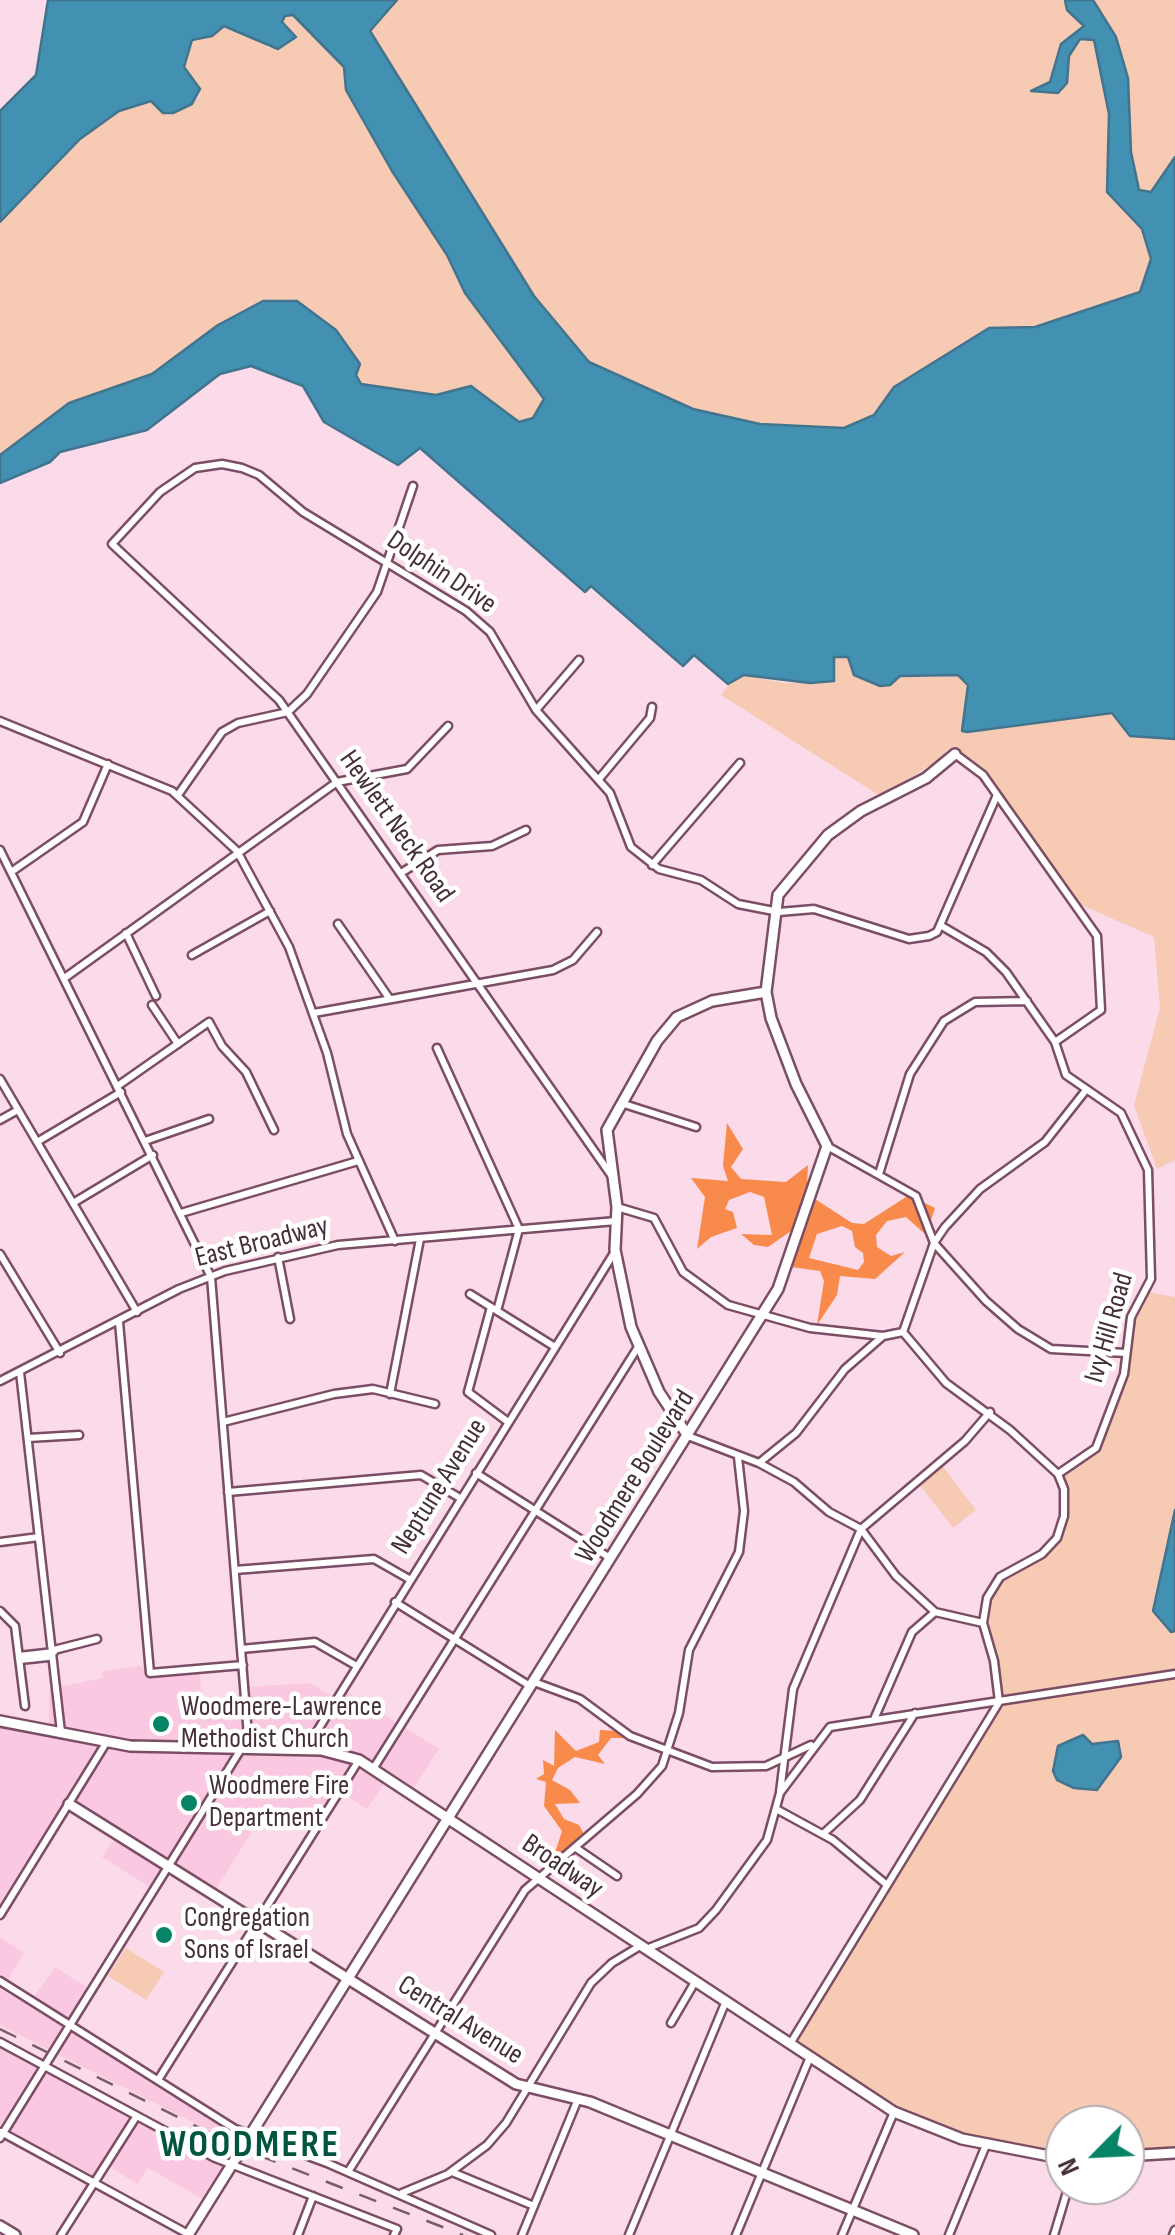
<!DOCTYPE html>
<html>
<head>
<meta charset="utf-8">
<style>
	body { margin:0 }
	#map { position:relative; width:1175px; height:2235px; overflow:hidden; background:#fbdae9; font-family:"Sofia Sans Condensed",sans-serif }
	canvas { display:block }
	.north { position:absolute; left:1045px; top:2105px; width:100px; height:100px; box-sizing:border-box; background:#fff; border:2px solid #b5acb0; border-radius:50%; rotate:246deg; font-size:28px; font-weight:700; line-height:40px; text-align:center; color:#452f3a }
	.north::after { content:''; display:block; margin:auto; width:35px; height:45px; background:#078465; clip-path:polygon(50% 0,100% 100%,50% 72%,0 100%) }
</style>
</head>
<body>
<div id="map">
<canvas width="1175" height="2235"></canvas>
<div class="north">N</div>
</div>
<script>
const ctx = document.querySelector('canvas').getContext('2d');
ctx.lineJoin = 'round';
function paint(path, color) { ctx.fillStyle = color; ctx.fill(path, 'evenodd'); }
const poly = rows => new Path2D(rows.map(r => 'M' + r).join(''));
function stroke(path, color, width, dash) { ctx.strokeStyle = color; ctx.lineWidth = width; ctx.lineCap = dash ? 'butt' : 'round'; ctx.setLineDash(dash || []); ctx.stroke(path); }
function drawText(font, color, halo, rows, align = 'center') {
  ctx.font = font + ' "Sofia Sans Condensed",sans-serif'; ctx.lineWidth = 9; ctx.setLineDash([]); ctx.textBaseline = 'middle'; ctx.strokeStyle = halo; ctx.fillStyle = color; for (const [text, x, y, turn = 0] of rows) {
    ctx.save(); ctx.translate(x, y); ctx.rotate((+turn || 0) * Math.PI / 180); ctx.textAlign = isNaN(turn) ? turn : align; if (halo) ctx.strokeText(text, 0, 0); ctx.fillText(text, 0, 0); ctx.restore();
  }
}
paint(poly([
	[149,1665,151,1671,199,1668,202,1700,223,1708,245,1705,244,1687,310,1683,335,1698,342,1688,439,1749,410,1793,387,1779,367,1809,339,1791,314,1831,287,1814,284,1819,266,1809,213,1894,170,1867,156,1891,102,1857,118,1834,71,1807,0,1917,0,1715,49,1724,49,1689,102,1678,102,1671],
	[0,1937,24,1953,6,1983,32,2000,55,1967,92,1991,69,2025,249,2135,240,2146,0,2025],
	[0,2041,233,2163,208,2202,148,2168,137,2184,107,2165,94,2186,0,2131]
]), '#fac8e0');
paint(poly([
	[397,0,1065,0,1067,10,1085,26,1061,44,1050,82,1034,90,1067,83,1069,56,1080,38,1094,39,1109,114,1107,192,1142,229,1151,259,1140,293,1035,327,989,328,894,387,874,415,844,428,760,424,693,409,589,362,534,296,370,31],
	[1093,0,1175,0,1175,157,1151,193,1138,190,1131,152,1128,78,1116,37],
	[293,14,344,67,346,91,392,171,447,255,465,293,544,399,533,418,519,423,471,387,436,395,361,384,336,330,308,308,218,325,152,374,21,438,0,455,0,222,80,139,119,111,151,101,172,113,192,104,200,96,184,67,192,40,212,36,224,26,254,35,269,49,296,37,282,22,285,16],
	[834,656,848,657,854,675,890,685,900,676,958,674,968,685,962,730,967,732,1112,712,1130,735,1175,739,1175,1160,1157,1169,1134,1105,1160,1008,1154,937,1075,902,986,778,961,752,947,749,942,758,880,796,721,695,735,677,744,675,784,683,833,681],
	[1147,1292,1175,1297,1175,2153,1125,2155,1125,2125,1065,2125,1065,2158,978,2141,913,2118,795,2042,999,1703,985,1619,987,1598,996,1580,1050,1548,1061,1529,1065,1506,1058,1474,1100,1443,1126,1365,1128,1328],
	[943,1467,976,1510,953,1528,920,1485],
	[126,1948,164,1972,146,2000,108,1976]
]), '#f6cab3');
paint(poly([
	[727,1123,743,1149,731,1167,741,1179,786,1182,808,1165,807,1185,791,1231,768,1247,754,1245,741,1234,772,1235,764,1197,750,1192,729,1200,725,1209,733,1212,737,1228,711,1237,697,1249,705,1197,691,1178,728,1181,723,1166],
	[909,1195,935,1208,926,1235,906,1217,887,1221,876,1235,877,1247,891,1256,905,1252,875,1279,840,1276,837,1295,817,1325,824,1281,820,1271,791,1267,815,1199,852,1223,864,1224],
	[842,1226,852,1231,855,1247,863,1253,864,1262,858,1270,809,1258,817,1234],
	[555,1730,576,1751,599,1742,600,1730,618,1731,626,1738,611,1738,598,1755,605,1764,575,1757,558,1768,552,1780,570,1790,580,1803,555,1804,564,1819,579,1825,584,1834,553,1859,562,1831,544,1806,546,1782,536,1779,544,1774,543,1760,554,1766]
]), '#f88b4c');
const water = poly([
	[48,0,397,0,370,31,534,296,589,362,693,409,760,424,844,428,874,415,894,387,989,328,1035,327,1140,292,1151,259,1142,229,1107,192,1109,114,1094,40,1080,39,1069,56,1067,83,1058,93,1031,91,1050,82,1061,44,1084,26,1067,10,1065,0,1093,0,1116,37,1128,78,1131,152,1139,190,1151,192,1175,157,1175,739,1130,736,1112,713,967,732,962,731,968,685,958,675,900,676,890,685,880,686,854,675,848,657,834,657,834,681,810,683,744,675,728,684,694,655,683,666,591,586,585,592,420,448,398,465,324,422,303,386,251,366,220,374,147,430,60,452,50,462,0,483,0,455,69,403,152,374,218,325,263,301,297,301,336,330,360,364,356,375,361,384,436,395,471,386,519,422,533,418,544,399,465,293,447,255,392,171,346,90,344,67,293,15,285,16,282,22,296,37,278,49,224,26,212,36,192,40,184,67,200,89,192,104,173,113,163,113,151,101,119,111,80,139,0,222,0,111,36,75,48,0],
	[1175,1510,1175,1631,1171,1632,1153,1611,1175,1510],
	[1083,1735,1092,1744,1118,1741,1121,1757,1097,1790,1074,1788,1057,1780,1053,1771,1058,1746,1083,1735]
]);
paint(water, '#4291b2');
stroke(water, '#43748e', 2.5);
const street = poly([
	[536,710,579,660],
	[0,721,172,791,237,851,289,947,327,1053,347,1134,395,1241],
	[955,754,983,775,1097,936,1101,1010,1055,1042],
	[599,779,650,718,652,707],
	[178,795,222,732,238,723,288,712,307,694,377,592,413,486],
	[0,850,211,1277,249,1748],
	[652,865,740,763],
	[14,870,83,822,108,764],
	[401,873,438,850,492,846,526,830],
	[338,924,389,998],
	[940,925,986,952,1006,972,1055,1042,1066,1075,1121,1113,1148,1170,1151,1279,1131,1317,1124,1374,1096,1448,1058,1474],
	[126,933,156,996],
	[192,955,270,911],
	[66,977,337,782,407,769,448,726],
	[152,1005,178,1044],
	[314,1013,553,970,573,960,597,932],
	[437,1048,519,1229,497,1311],
	[0,1079,137,1312],
	[119,1085,209,1022,222,1046,246,1072,274,1130],
	[621,1103,696,1127],
	[0,1120,18,1110],
	[145,1141,209,1119],
	[37,1142,121,1092],
	[827,1146,916,1196,934,1243,986,1301,1018,1329,1051,1349,1126,1353],
	[879,1174,910,1074,944,1021,975,1002,1027,1001],
	[611,1175,279,700,112,544,160,492,195,468,222,464,242,468,259,475,303,512,466,611,490,632,536,710,610,793,631,847,659,869,701,880,738,904,779,912,814,909,909,939,929,936,937,932,997,795],
	[73,1203,153,1155],
	[617,1207,654,1218,683,1272,728,1305,810,1328,883,1336,903,1332],
	[181,1213,358,1161],
	[0,1254,60,1353],
	[278,1257,290,1319],
	[470,1294,555,1347],
	[491,1307,468,1392,508,1422],
	[119,1322,150,1673,243,1665],
	[903,1332,946,1383,1010,1430,1058,1474,1064,1489,1064,1516,1057,1538,1042,1554,1000,1577,987,1598,983,1623,994,1661,999,1702],
	[903,1332,934,1243,945,1227,980,1189,1045,1142,1086,1090],
	[20,1372,61,1732],
	[0,1381,179,1289,225,1271,338,1245,616,1221],
	[390,1394,420,1239],
	[223,1422,334,1394,373,1389,435,1404],
	[688,1436,759,1463,794,1482,829,1512,861,1529,896,1576,935,1612,983,1623],
	[28,1438,79,1435],
	[759,1463,796,1433,845,1369,883,1336],
	[476,1473,610,1558],
	[228,1492,421,1475,460,1498],
	[0,1542,39,1537],
	[235,1570,374,1559,409,1579],
	[395,1602,530,1686],
	[0,1611,15,1626,25,1706],
	[241,1649,315,1642,355,1665],
	[54,1650,97,1639],
	[19,1656,54,1652],
	[20,1660,48,1657],
	[534,1682,580,1699,630,1736,712,1767,766,1766,811,1745],
	[875,1717,912,1632,935,1612],
	[306,1749,614,1253],
	[373,1769,638,1347],
	[780,1792,793,1689,861,1529,965,1441,990,1412],
	[778,1810,833,1840,887,1885],
	[823,1834,860,1800,915,1713],
	[576,1848,617,1876],
	[0,1915,106,1743],
	[646,1949,699,1928,716,1910,767,1840,780,1793,830,1727,1175,1674],
	[0,1981,235,2129,327,2163,491,2235],
	[671,2023,695,1982],
	[0,2042,215,2158,397,2229,394,2235],
	[790,2044,998,1704],
	[158,2080,359,1760],
	[1,2132,188,2234],
	[0,2138,241,1749],
	[348,2172,525,1890,637,1794,662,1766,679,1713,689,1650,739,1552,744,1511,738,1457],
	[452,2172,534,2206],
	[402,2193,448,2174,487,2145,506,2123,591,1983,612,1963,640,1946],
	[61,2235,136,2117],
	[298,2235,313,2196],
	[522,2235,578,2099],
	[629,2235,726,2001],
	[736,2235,810,2057],
	[842,2235,894,2112],
	[949,2235,986,2145],
	[1054,2235,1069,2185],
	[1173,2235,1175,2230]
]);
const secondary = poly([
	[688,1436,659,1392,631,1327,615,1250,617,1207,607,1130,657,1041,677,1017,712,1001,766,992],
	[0,1721,130,1746,321,1750,359,1760,894,2112,962,2139,1065,2159],
	[69,1804,516,2084,590,2102,913,2235],
	[1125,2156,1175,2153],
	[0,2226,15,2235],
	[188,2235,778,1289,827,1146,796,1084,771,1018,766,992,778,895,828,835,861,811,926,778,955,754]
]);
stroke(street, '#7c4e65', 11);
stroke(secondary, '#7c4e65', 14);
stroke(street, '#fff', 6);
stroke(secondary, '#fff', 9);
stroke(poly([
	[0,2029,240,2148,463,2235]
]), '#765d69', 2.5, [18, 18]);
for (const [x, y, r, color] of [
	[161,1724,10,"#078465"],
	[189,1803,10,"#078465"],
	[164,1935,10,"#078465"]
]) { const dot = new Path2D(); dot.arc(x, y, r, 0, 2 * Math.PI); ctx.fillStyle = color; ctx.fill(dot); stroke(dot, '#fff', 4); }
drawText('28px', '#452f3a', '#fff', [
	["Dolphin Drive",441,573,34],
	["Hewlett Neck Road",396,827,55],
	["East Broadway",262,1243,-14],
	["Ivy Hill Road",1110,1328,-74],
	["Woodmere Boulevard",636,1477,-58],
	["Neptune Avenue",440,1487,-58],
	["Broadway",562,1867,34],
	["Central Avenue",460,2021,32]
]);
drawText('28px', '#452f3a', '#fff', [
	["Woodmere-Lawrence",181,1708],
	["Methodist Church",181,1740],
	["Woodmere Fire",209,1787],
	["Department",209,1819],
	["Congregation",184,1919],
	["Sons of Israel",184,1951]
], 'left');
ctx.letterSpacing = '2.5px';
drawText('bold 38px', '#015540', '#fff', [
	["WOODMERE",250,2146]
]);
ctx.letterSpacing = '0px';
</script>
</body>
</html>
